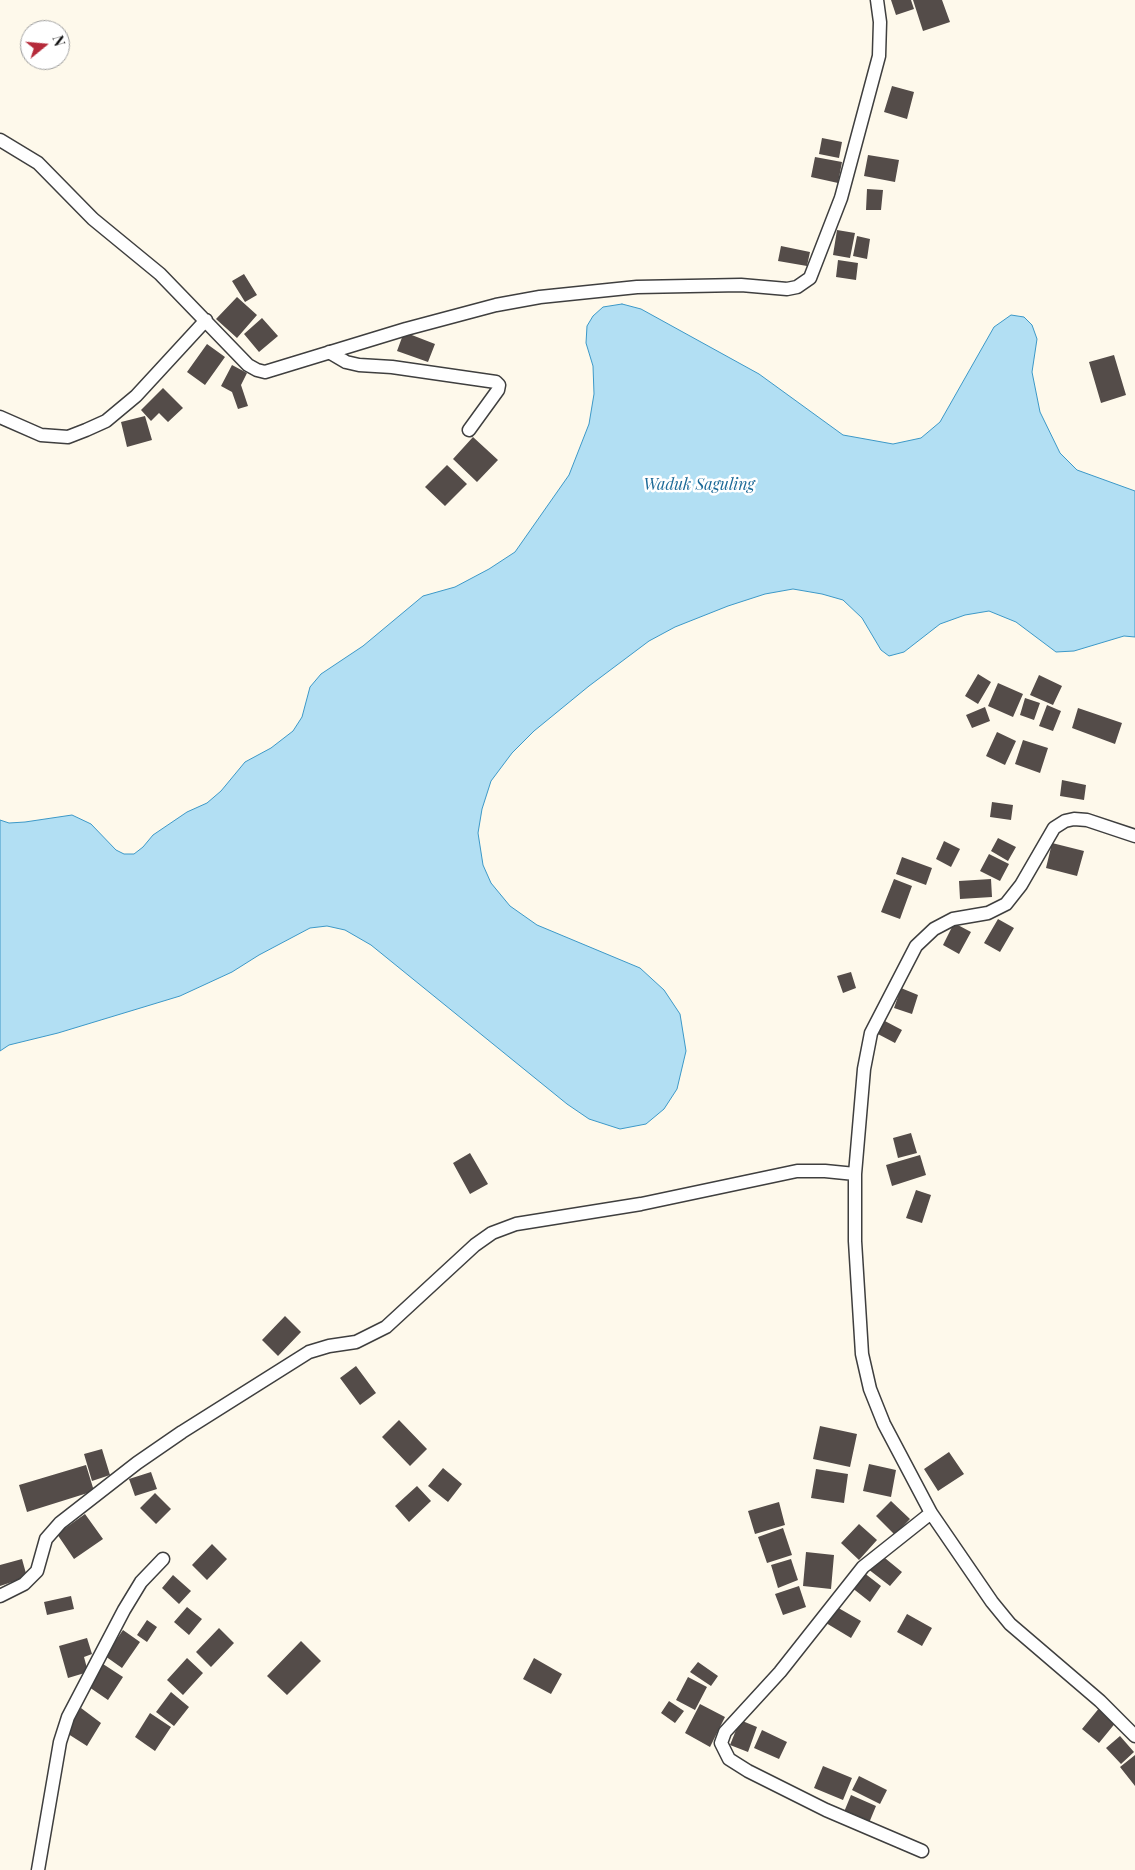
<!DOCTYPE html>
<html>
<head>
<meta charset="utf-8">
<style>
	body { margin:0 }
	#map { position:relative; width:1135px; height:1870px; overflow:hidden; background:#fef9eb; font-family:"Playfair Display",serif }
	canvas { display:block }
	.north { position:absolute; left:20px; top:20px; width:50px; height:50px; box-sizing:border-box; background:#fff; border:1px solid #9e9e9e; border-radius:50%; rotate:73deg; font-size:14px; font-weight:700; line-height:20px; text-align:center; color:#0c0c0c }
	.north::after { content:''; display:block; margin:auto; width:18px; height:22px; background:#b52a3a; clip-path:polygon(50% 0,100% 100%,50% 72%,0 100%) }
</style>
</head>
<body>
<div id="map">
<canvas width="1135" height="1870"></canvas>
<div class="north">N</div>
</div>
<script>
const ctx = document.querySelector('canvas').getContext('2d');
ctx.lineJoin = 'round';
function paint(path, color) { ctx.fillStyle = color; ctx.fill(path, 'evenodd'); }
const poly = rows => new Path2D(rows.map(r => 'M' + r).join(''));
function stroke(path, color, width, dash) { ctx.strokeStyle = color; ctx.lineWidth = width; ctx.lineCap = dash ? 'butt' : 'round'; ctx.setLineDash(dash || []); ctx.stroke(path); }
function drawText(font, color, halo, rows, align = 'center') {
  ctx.font = font + ' "Playfair Display",serif'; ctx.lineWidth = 5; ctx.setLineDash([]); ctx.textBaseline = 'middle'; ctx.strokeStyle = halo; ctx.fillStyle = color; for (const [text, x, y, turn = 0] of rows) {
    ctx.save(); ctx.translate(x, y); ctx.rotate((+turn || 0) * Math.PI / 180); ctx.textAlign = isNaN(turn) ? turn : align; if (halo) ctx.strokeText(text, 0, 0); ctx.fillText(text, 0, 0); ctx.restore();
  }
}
const water = poly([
	[622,304,641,309,759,374,843,435,893,444,921,438,940,422,994,327,1011,315,1024,317,1032,325,1037,339,1032,372,1040,412,1060,453,1077,470,1135,491,1135,637,1124,636,1074,651,1056,652,1016,622,989,611,965,615,940,624,904,652,889,656,881,650,862,618,843,600,822,594,793,589,765,594,728,606,675,627,649,641,589,686,534,731,512,753,491,781,482,809,478,833,483,865,491,883,510,906,537,925,640,968,664,990,680,1014,686,1051,677,1089,664,1109,646,1124,620,1129,589,1119,567,1104,371,945,345,930,327,926,310,928,259,955,232,972,180,996,58,1033,9,1045,0,1051,0,820,9,823,25,822,72,815,91,824,116,850,124,854,134,854,143,847,153,835,187,812,207,803,221,791,245,762,271,748,293,731,302,717,310,687,321,674,363,646,423,596,455,587,489,569,515,552,569,475,589,424,594,394,593,366,586,343,587,326,593,316,603,307,622,304]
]);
paint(water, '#b2dff3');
stroke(water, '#3c98c7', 1);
paint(poly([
	[891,0,911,0,914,9,896,15],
	[913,0,942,0,950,22,923,31],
	[892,86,914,92,907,119,884,112],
	[822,138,842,142,839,158,819,154],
	[868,155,899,160,895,182,864,176],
	[815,157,842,162,838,183,811,177],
	[867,189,883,190,881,210,866,210],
	[837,230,855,233,850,258,833,255],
	[857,236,870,239,867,259,853,256],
	[781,246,810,252,807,266,778,261],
	[838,260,858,263,856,280,836,277],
	[244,274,257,295,245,302,232,281],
	[237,297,257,315,237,338,216,319],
	[262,318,278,336,259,352,244,334],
	[404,332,435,344,428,362,397,351],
	[207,344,225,357,205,385,187,372],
	[1114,355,1126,395,1101,403,1089,362],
	[232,365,247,373,241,385,248,406,238,409,232,392,221,386],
	[163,388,183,408,168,422,159,413,151,421,141,410],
	[145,416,152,440,127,447,121,422],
	[473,437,498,460,477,482,453,459],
	[447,465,467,484,445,506,425,487],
	[978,674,991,682,978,704,965,696],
	[1039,675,1062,686,1053,705,1030,695],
	[998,683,1023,694,1013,717,988,706],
	[1025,698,1040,703,1034,720,1020,715],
	[1047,705,1061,711,1053,731,1039,726],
	[985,707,990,721,972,728,966,715],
	[1078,708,1122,723,1115,744,1072,728],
	[997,732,1016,741,1005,765,986,756],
	[1023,740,1048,748,1040,773,1015,764],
	[1062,780,1086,785,1084,800,1060,796],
	[992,802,1013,805,1011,820,990,817],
	[998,838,1016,847,1008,861,991,851],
	[944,841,960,849,951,867,936,859],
	[1052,843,1084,851,1077,876,1046,868],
	[989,854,1009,864,1000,881,980,871],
	[902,857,932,868,926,885,896,874],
	[894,879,912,886,900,919,881,912],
	[991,879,992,897,960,899,959,881],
	[998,919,1014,928,1000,952,984,943],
	[954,923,971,932,959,954,943,945],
	[851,972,856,988,843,993,837,976],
	[901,988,918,995,912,1014,894,1008],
	[883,1020,902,1030,895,1043,876,1033],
	[911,1133,917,1153,898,1158,893,1138],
	[470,1153,488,1184,470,1194,453,1163],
	[920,1155,926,1175,892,1186,886,1165],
	[916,1190,931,1195,922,1223,906,1218],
	[285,1316,301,1332,278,1356,262,1340],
	[356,1366,376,1393,360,1405,340,1378],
	[399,1420,427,1449,410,1466,382,1437],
	[820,1426,857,1434,850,1467,813,1459],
	[102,1449,110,1475,92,1481,84,1454],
	[949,1452,964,1474,938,1491,924,1469],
	[869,1464,896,1470,891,1497,863,1491],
	[86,1465,94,1491,27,1512,19,1485],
	[443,1468,462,1484,448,1502,428,1486],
	[816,1469,848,1474,844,1503,811,1498],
	[151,1472,157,1489,135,1496,129,1479],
	[417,1486,431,1501,409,1522,395,1506],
	[155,1493,171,1509,156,1524,140,1508],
	[891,1501,910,1519,895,1535,876,1516],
	[779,1502,785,1525,755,1534,748,1511],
	[85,1514,103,1539,74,1559,57,1534],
	[859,1524,877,1540,859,1560,841,1543],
	[783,1528,792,1555,767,1563,758,1537],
	[212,1544,227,1559,207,1580,192,1565],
	[806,1552,834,1555,831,1589,803,1586],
	[880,1554,902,1572,890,1586,868,1569],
	[22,1559,27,1577,0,1586,0,1565],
	[791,1559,798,1580,778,1588,771,1565],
	[863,1572,881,1586,870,1602,851,1587],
	[173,1575,191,1591,179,1604,162,1588],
	[799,1586,806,1607,783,1615,775,1594],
	[71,1596,74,1609,47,1615,44,1602],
	[835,1606,861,1621,851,1638,826,1623],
	[187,1607,202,1619,189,1635,174,1622],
	[907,1614,932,1628,922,1646,897,1632],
	[147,1620,157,1627,147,1642,137,1635],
	[219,1628,234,1643,211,1667,196,1652],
	[123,1630,140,1642,122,1668,105,1656],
	[87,1638,92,1654,84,1657,88,1672,68,1678,59,1646],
	[301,1641,321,1661,287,1695,267,1676],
	[187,1658,203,1673,183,1695,167,1680],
	[534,1658,562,1674,551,1694,523,1679],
	[698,1662,718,1676,711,1686,690,1672],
	[103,1664,123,1677,108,1700,89,1687],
	[688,1677,707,1687,695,1710,676,1700],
	[171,1692,189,1707,174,1726,156,1712],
	[669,1701,684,1711,675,1723,661,1713],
	[700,1704,725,1717,710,1747,685,1733],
	[1100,1707,1117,1721,1099,1743,1082,1729],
	[81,1708,101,1723,87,1746,65,1732],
	[150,1713,171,1727,155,1751,135,1737],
	[740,1720,757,1727,748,1752,730,1745],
	[762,1730,787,1742,779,1759,754,1748],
	[1120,1736,1134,1752,1121,1764,1106,1748],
	[1135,1755,1135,1786,1120,1767],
	[823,1766,852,1778,843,1800,814,1788],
	[859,1776,887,1790,880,1804,852,1790],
	[851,1795,876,1806,869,1823,844,1812]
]), '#544c49');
const street = poly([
	[0,140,38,163,93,219,160,274,248,365,257,370,265,372,406,329,496,305,540,297,637,287,741,285,787,289,797,287,810,278,841,198,879,56,880,22,877,0],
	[329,352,346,362,359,365,392,367,496,382,499,385,498,390,469,430],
	[0,417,41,435,68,437,86,430,106,421,136,396,206,320],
	[855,1174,864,1069,871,1033,916,946,934,929,953,919,988,913,1006,904,1021,885,1054,828,1065,821,1074,819,1087,820,1135,836],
	[0,1596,24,1584,37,1571,46,1539,60,1523,137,1463,182,1432,309,1352,329,1346,356,1342,386,1327,475,1245,492,1233,516,1224,641,1204,797,1171,825,1171,855,1174,855,1241,862,1354,870,1389,884,1424,931,1513,992,1602,1010,1624,1100,1701,1135,1736],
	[922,1851,826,1810,748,1771,729,1759,721,1743,725,1732,780,1672,863,1567,931,1513],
	[38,1870,60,1742,68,1717,124,1610,141,1582,163,1559]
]);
stroke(street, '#3f3f3f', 15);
stroke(street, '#fff', 12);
drawText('italic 16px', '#1b6997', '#fff', [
	["Waduk Saguling",699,485]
]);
</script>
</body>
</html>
